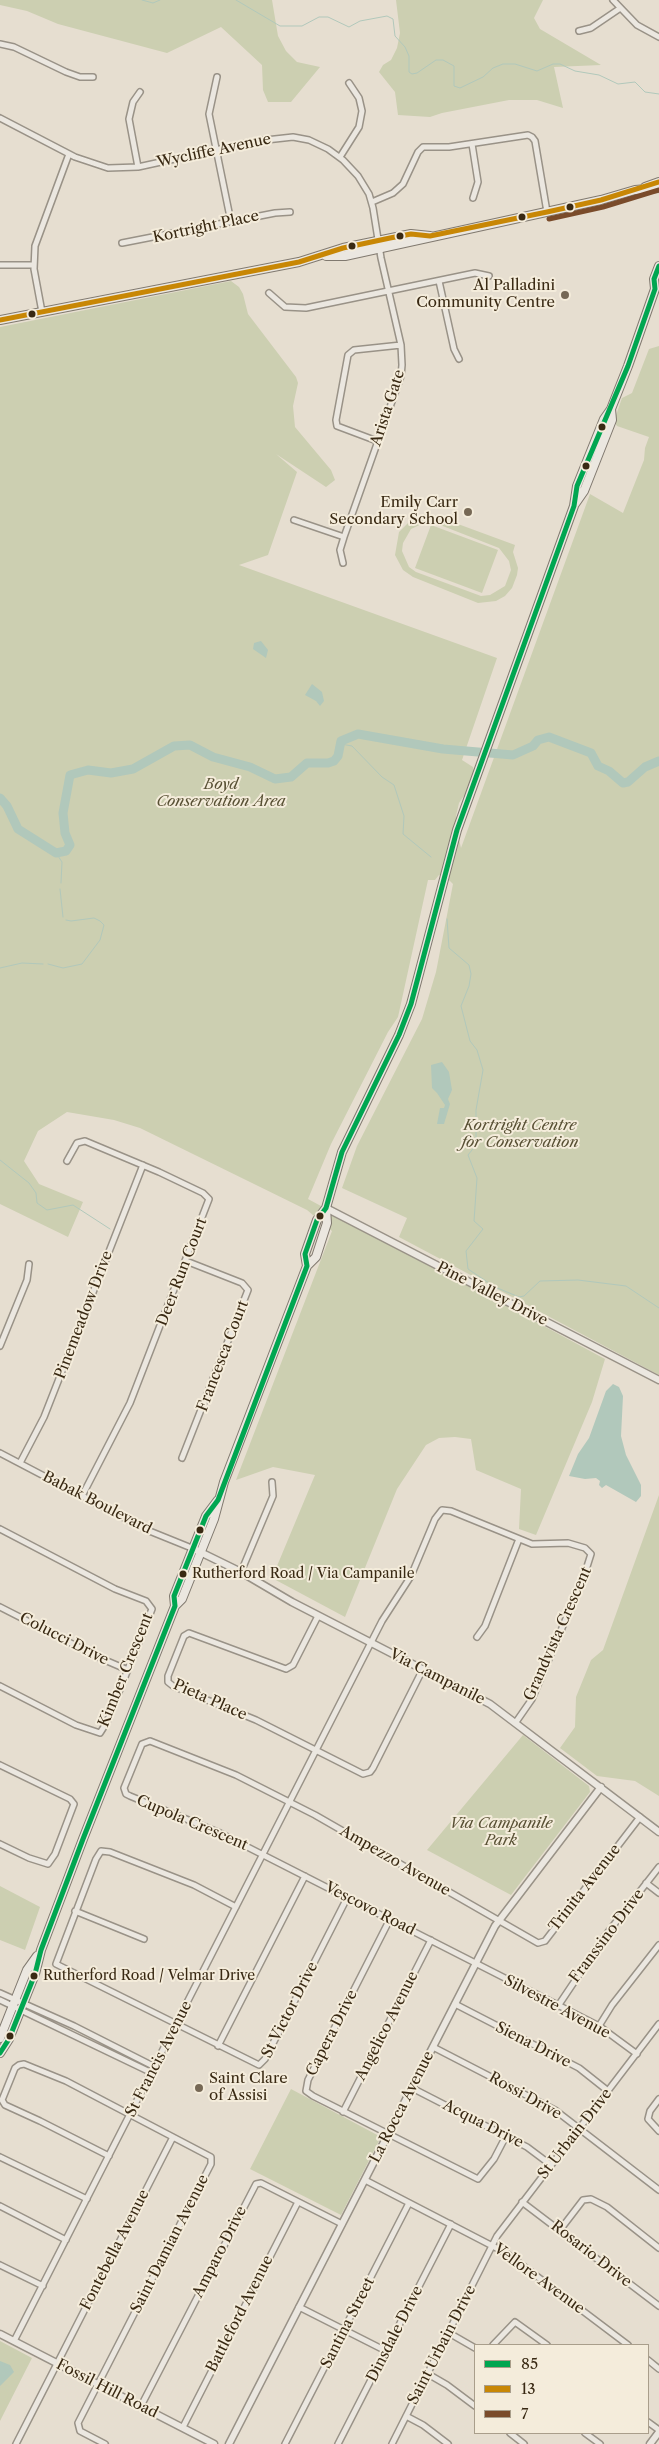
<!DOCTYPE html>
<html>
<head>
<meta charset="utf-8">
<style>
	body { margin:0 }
	#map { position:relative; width:659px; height:2444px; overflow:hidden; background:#e6ded0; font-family:"Libre Caslon Text",serif }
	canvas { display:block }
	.legend { position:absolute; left:474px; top:2344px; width:175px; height:90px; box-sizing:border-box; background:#f4ecdb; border:1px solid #a99e8b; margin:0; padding:6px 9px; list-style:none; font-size:15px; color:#392913 }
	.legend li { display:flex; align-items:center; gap:10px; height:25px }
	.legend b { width:25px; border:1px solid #a99e8b }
</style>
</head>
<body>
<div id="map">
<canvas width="659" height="2444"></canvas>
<ul class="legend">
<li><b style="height:6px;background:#00a651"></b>85</li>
<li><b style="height:6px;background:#c88705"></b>13</li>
<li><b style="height:6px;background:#7a4b2a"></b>7</li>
</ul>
</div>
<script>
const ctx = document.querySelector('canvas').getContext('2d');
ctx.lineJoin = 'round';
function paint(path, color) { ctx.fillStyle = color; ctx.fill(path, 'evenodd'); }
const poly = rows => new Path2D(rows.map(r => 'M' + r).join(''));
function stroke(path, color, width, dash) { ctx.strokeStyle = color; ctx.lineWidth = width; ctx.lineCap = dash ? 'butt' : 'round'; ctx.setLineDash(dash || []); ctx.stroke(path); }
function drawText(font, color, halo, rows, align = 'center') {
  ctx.font = font + ' "Libre Caslon Text",serif'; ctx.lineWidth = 4; ctx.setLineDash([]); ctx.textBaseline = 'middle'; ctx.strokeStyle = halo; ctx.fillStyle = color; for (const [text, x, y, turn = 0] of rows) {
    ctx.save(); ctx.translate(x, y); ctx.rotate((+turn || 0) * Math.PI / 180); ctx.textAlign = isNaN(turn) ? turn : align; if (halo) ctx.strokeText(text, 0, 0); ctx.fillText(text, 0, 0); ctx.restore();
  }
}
paint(poly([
	[0,0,272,0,278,36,286,51,297,62,320,67,291,102,268,102,263,90,262,65,221,27,167,53,58,24,27,11,0,5],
	[396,0,543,0,534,18,540,29,601,65,554,67,563,108,537,100,509,100,442,113,430,117,398,115,395,92,379,72,383,65,391,60,397,48,400,33],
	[231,281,239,287,243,294,248,314,296,377,298,383,293,406,295,427,331,470,335,480,326,487,276,454,297,472,268,555,239,565,497,658,462,760,473,767,476,778,459,803,456,816,456,826,461,848,590,494,623,513,644,460,645,448,649,437,617,426,614,421,622,398,632,393,649,349,659,346,659,1375,399,1237,407,1218,342,1188,357,1146,422,1019,436,972,453,884,448,879,439,875,435,880,428,880,398,1017,388,1032,331,1144,308,1199,605,1359,592,1402,536,1535,519,1529,521,1489,476,1470,471,1439,455,1437,439,1438,426,1445,397,1489,345,1617,272,1578,315,1475,273,1467,236,1480,332,1231,307,1210,140,1128,114,1120,67,1112,38,1131,24,1161,39,1184,83,1202,68,1237,0,1204,0,327],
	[428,513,515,545,513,552,518,568,517,575,512,588,505,596,496,601,478,603,413,577,403,570,395,555,399,532,412,519],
	[426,522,435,523,499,548,509,561,511,570,505,586,490,595,481,596,416,572,409,567,402,551,403,543,411,529],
	[431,525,498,550,482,593,415,568],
	[659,1495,659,1796,635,1781,597,1776,560,1748,575,1727,576,1697,591,1660,603,1650],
	[523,1735,589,1786,590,1792,511,1895,427,1850],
	[0,1886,40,1907,25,1950,0,1940],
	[291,2089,381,2137,341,2215,250,2169],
	[0,2341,32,2358,0,2421]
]), '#cccfb1');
paint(poly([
	[261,641,268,650,266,658,253,649,254,643],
	[312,684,322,692,324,701,320,706,316,701,305,695],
	[442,1062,449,1072,452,1090,448,1099,450,1104,444,1124,437,1124,440,1108,444,1108,445,1105,437,1093,432,1088,431,1065],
	[613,1384,619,1387,623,1396,621,1436,626,1455,641,1485,641,1496,636,1502,606,1485,602,1488,599,1485,600,1481,596,1478,585,1479,569,1476,578,1454,589,1438,606,1391],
	[0,2361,10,2365,14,2372,0,2386]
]), '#b1c8bb');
stroke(poly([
	[142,0,153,3,160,0],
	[236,0,280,26,302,26,319,17,328,17,349,27,360,21,387,16,393,19,395,36,405,47,409,56,409,72,412,74,417,73,436,60,443,60,454,66,454,86,460,88,483,77,493,68,503,64,515,64,537,71,553,64,560,64,575,71,599,75,618,84,635,82,645,92,659,94],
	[341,744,352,746,382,777,394,785,404,816,403,834,431,857],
	[56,853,62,862,61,883],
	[60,889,63,917],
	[447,919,449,948,469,965,471,974,469,986,461,1006,470,1041,477,1050,483,1070,476,1110,476,1145,468,1155,477,1178,474,1221,483,1229,466,1251,468,1269,495,1287,519,1297,524,1296,540,1281,578,1280,626,1286,659,1308],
	[48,964,63,968,82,964,100,940,104,925,100,921,94,918,71,921,66,920],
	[0,968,22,963,43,964],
	[0,1160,29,1183,36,1193,37,1203,47,1210,73,1205,110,1229]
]), '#b1c8bb', 1);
stroke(poly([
	[0,798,7,806,18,829,56,853,66,851,70,845,65,833,63,813,70,775,88,770,111,773,133,769,174,746,190,745,213,757,250,767,275,779,291,777,307,763,328,763,334,761,338,756,341,741,358,734,443,749,513,755,533,746,538,740,549,737,591,753,598,766,609,771,623,783,628,782,645,767,659,761]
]), '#b1c8bb', 9);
const minor = poly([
	[613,0,637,25,659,37],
	[579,31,591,28,619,9],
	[0,44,14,47,66,72,80,77,93,77],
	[217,77,209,114,231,222],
	[0,118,75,157,108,168,138,167,257,141,293,137,309,140,328,149,343,160,358,176,369,194,373,208,381,258,401,345,402,365,401,376,344,537,340,550,343,563],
	[472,144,478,182,473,198],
	[340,157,359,127,362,111,359,98,349,83],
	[138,167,129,119,133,102,140,92],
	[372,202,393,193,403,184,418,152,423,147,449,147,528,135,532,137,535,141,547,212],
	[122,243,275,213,290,212],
	[0,265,33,265],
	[439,281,454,349,459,359],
	[269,293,285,307,306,308,475,273,489,276],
	[42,312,34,269,35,246,69,154],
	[377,441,337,426,336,420,348,355,354,350,401,345],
	[294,520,344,537],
	[67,1161,77,1143,85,1141,159,1172,203,1193,209,1199,130,1403,82,1496],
	[0,1346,27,1280,29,1264],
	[0,1453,147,1530,194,1549],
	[182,1458,248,1290,242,1283,186,1261],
	[20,1463,44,1417,143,1165],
	[0,1529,115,1589,146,1601,152,1609,107,1722,100,1733,76,1725,0,1686],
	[241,1572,273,1496,272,1482],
	[0,1607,100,1658,128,1670],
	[318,1616,293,1665,286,1669,189,1633,184,1636,168,1676,168,1682,173,1686,256,1720,363,1774,370,1772,373,1768,423,1669],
	[477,1637,485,1626,519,1539],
	[0,1765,70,1799,74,1804,55,1854,48,1864,29,1858,0,1844],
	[646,1883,659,1893],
	[236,1907,194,1885,110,1852,101,1851,96,1859,56,1964,259,2065,265,2059,347,1898],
	[75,1911,144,1939],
	[390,1919,308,2080,306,2091,313,2096,478,2179,494,2159,506,2136],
	[0,1993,74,2026,155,2067],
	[0,2000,152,2073],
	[455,2004,579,2068,608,2091],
	[558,2006,605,1936,659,1867],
	[599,2026,612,2005,659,1945],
	[218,2046,305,1876],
	[433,2047,555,2110,659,2190],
	[637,2054,599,2026,220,1833,130,1796,126,1794,124,1788,142,1744,150,1741,236,1775,315,1815,538,1943,545,1941,640,1817],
	[412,2088,527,2147,551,2165],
	[659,2099,650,2111,648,2119,659,2131],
	[343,2112,431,1940],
	[0,2157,87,2199],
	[365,2180,506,2253,628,2345],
	[522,2202,659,2306],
	[0,2206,66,2240],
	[560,2230,583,2200,591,2199,607,2207,659,2248],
	[0,2265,43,2286],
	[299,2307,386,2351],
	[449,2333,475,2348],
	[14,2341,382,1621,411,1576,435,1519,442,1510,451,1511,532,1544,568,1543,585,1548,591,1554,584,1576,532,1699,516,1722],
	[493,2345,515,2322,547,2345],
	[648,2360,659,2369],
	[428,2374,447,2385,475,2406],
	[141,2406,256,2184,261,2183,342,2224],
	[406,2416,423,2425,448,2444],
	[648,2422,659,2430],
	[183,2427,298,2202],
	[510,2433,524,2444],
	[585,2433,600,2444],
	[16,2444,173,2137],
	[105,2444,80,2431,78,2423,211,2164,211,2157,66,2081,24,2064,19,2065,15,2068,2,2100,5,2105,40,2121,109,2156],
	[285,2444,409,2203],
	[338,2444,451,2224],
	[392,2444,497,2236,659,2024]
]);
const tertiary = poly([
	[326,1208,659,1380],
	[196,1550,241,1572,292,1602,490,1704,659,1832],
	[0,2334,214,2444],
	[229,2444,495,1926,601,1787],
	[650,2444,659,2432]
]);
const secondary = poly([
	[645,187,659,182],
	[326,256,345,256,601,200,635,190,659,188],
	[0,320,299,262,343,248,411,234,430,236],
	[575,504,584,491,612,420,611,409],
	[307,1266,305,1254,317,1220,326,1208,342,1152,399,1035,411,1004,457,830,574,506,577,486,604,419,611,409,628,366,655,289,654,279,659,266],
	[175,1606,182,1599,214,1519,224,1482,307,1266,316,1257,327,1223,326,1208],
	[0,2038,27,1970,37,1956],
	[0,2053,9,2039,35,1974,41,1950,83,1839,175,1606,174,1596,206,1516,218,1500]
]);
stroke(minor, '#999287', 8);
stroke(tertiary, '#999287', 9);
stroke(secondary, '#80796f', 10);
stroke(minor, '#ebe7e0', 5);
stroke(tertiary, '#ebe7e0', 6);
stroke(secondary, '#ebe7e0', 8);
stroke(poly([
	[0,2053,9,2039,35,1974,41,1950,83,1839,175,1606,174,1596,206,1516,218,1500,307,1266,305,1254,317,1220,326,1208,342,1152,399,1035,411,1004,457,830,574,506,577,486,628,366,655,289,654,279,659,266]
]), '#00a651', 5);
stroke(poly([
	[0,320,299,262,343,248,390,238,411,234,430,236,547,212,601,200,659,182]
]), '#c88705', 5);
stroke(poly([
	[549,219,603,207,659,190]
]), '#7a4b2a', 5);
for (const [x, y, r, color] of [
	[570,207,4.5,"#392913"],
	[522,217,4.5,"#392913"],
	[400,236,4.5,"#392913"],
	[352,246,4.5,"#392913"],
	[565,295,5,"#766855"],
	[32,314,4.5,"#392913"],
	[602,427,4.5,"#392913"],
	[586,466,4.5,"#392913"],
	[468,512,5,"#766855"],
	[320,1216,4.5,"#392913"],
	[200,1530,4.5,"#392913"],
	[183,1574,4.5,"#392913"],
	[34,1976,4.5,"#392913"],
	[10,2036,4.5,"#392913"],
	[199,2088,5,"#766855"]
]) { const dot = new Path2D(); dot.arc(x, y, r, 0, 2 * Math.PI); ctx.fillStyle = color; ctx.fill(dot); stroke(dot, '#f4ecdb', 2); }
drawText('14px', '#392913', '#f4ecdb', [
	["Rutherford Road / Via Campanile",192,1574],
	["Rutherford Road / Velmar Drive",43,1976]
], 'left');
drawText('15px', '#392913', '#f4ecdb', [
	["Wycliffe Avenue",214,151,-12],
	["Kortright Place",206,227,-12],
	["Arista Gate",388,408,-72],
	["Deer Run Court",182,1272,-69],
	["Pine Valley Drive",492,1294,27],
	["Pinemeadow Drive",84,1315,-69],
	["Francesca Court",223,1356,-69],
	["Babak Boulevard",97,1503,27],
	["Grandvista Crescent",558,1634,-66],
	["Colucci Drive",64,1639,27],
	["Kimber Crescent",126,1670,-68],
	["Via Campanile",437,1677,27],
	["Pieta Place",210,1700,24],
	["Cupola Crescent",192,1823,23],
	["Ampezzo Avenue",395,1861,30],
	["Trinita Avenue",585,1888,-52],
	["Vescovo Road",370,1909,27],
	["Franssino Drive",607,1936,-53],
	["Silvestre Avenue",557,2007,28],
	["St Victor Drive",290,2010,-63],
	["Angelico Avenue",387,2026,-63],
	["Capera Drive",332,2033,-63],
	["Siena Drive",533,2045,27],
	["St Francis Avenue",159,2059,-63],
	["Rossi Drive",525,2096,29],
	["La Rocca Avenue",402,2107,-63],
	["Acqua Drive",483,2124,27],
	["St Urbain Drive",575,2134,-52],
	["Saint Damian Avenue",170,2244,-63],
	["Fontebella Avenue",115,2250,-63],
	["Amparo Drive",220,2252,-63],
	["Rosario Drive",591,2254,38],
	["Vellore Avenue",539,2279,36],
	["Battleford Avenue",240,2314,-63],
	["Santina Street",348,2323,-63],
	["Dinsdale Drive",395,2334,-63],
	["Saint Urbain Drive",442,2345,-63],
	["Fossil Hill Road",107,2389,27]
]);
drawText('15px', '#392913', '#f4ecdb', [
	["Al Palladini",555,286],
	["Community Centre",555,303],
	["Emily Carr",458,503],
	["Secondary School",458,520],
	["Saint Clare",209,2079,"left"],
	["of Assisi",209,2096,"left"]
], 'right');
drawText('italic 15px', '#585034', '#f4ecdb', [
	["Boyd",221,785],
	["Conservation Area",221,802],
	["Kortright Centre",520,1126],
	["for Conservation",520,1143],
	["Via Campanile",501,1824],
	["Park",501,1841]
]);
</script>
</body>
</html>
